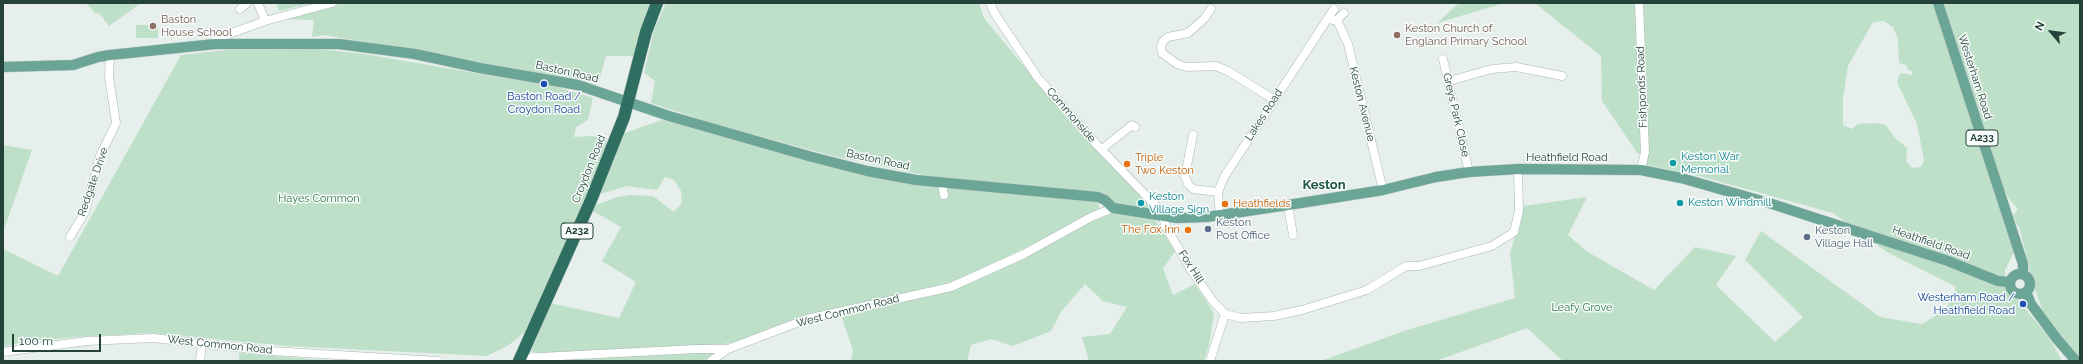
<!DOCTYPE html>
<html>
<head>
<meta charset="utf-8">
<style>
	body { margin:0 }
	#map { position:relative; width:2083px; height:364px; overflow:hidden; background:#e6efeb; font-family:Raleway,sans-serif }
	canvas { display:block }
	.frame { position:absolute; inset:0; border:4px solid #24423a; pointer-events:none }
	.north { position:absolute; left:2031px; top:12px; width:40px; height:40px; -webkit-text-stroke:3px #f7fbf9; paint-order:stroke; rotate:298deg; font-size:11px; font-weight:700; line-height:16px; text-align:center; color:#24423a }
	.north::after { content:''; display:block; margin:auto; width:14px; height:18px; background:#24423a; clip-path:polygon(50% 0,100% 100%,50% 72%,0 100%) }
	.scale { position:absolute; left:12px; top:334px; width:89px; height:18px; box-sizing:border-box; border:2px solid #24423a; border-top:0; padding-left:5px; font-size:12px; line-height:14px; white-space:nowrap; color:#24423a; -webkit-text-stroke:3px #f7fbf9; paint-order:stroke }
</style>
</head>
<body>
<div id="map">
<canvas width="2083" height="364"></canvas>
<div class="frame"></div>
<div class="north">N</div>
<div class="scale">100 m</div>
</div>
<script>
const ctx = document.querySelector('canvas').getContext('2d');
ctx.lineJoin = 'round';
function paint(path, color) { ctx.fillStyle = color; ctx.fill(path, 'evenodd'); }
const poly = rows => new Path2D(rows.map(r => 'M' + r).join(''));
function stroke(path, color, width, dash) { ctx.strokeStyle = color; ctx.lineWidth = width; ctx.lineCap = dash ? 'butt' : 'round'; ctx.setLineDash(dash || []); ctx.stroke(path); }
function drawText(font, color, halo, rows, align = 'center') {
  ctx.font = font + ' Raleway,sans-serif'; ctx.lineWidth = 3; ctx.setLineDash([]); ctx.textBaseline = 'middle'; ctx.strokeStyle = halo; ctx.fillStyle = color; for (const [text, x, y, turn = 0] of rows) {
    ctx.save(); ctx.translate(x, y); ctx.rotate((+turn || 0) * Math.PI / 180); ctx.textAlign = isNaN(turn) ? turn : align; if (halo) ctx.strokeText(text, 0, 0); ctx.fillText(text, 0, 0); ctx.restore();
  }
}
paint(poly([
	[86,3,141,3,109,26,99,13,96,14],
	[276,3,311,3,279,11],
	[343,3,655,3,635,56,606,56,598,84,431,53,324,35,312,37,314,20,284,19],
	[666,3,979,3,984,18,1046,93,1148,204,1148,208,1143,210,1116,205,1110,198,1102,195,928,176,833,156,718,125,651,103,655,81,644,73,654,30],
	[1459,3,1504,3,1437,23],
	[1535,3,2080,3,2080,359,2063,340,2043,312,2034,287,2020,230,2013,216,2018,209,2010,200,2004,190,1985,130,1974,132,1992,180,2014,252,2005,270,2005,285,2049,337,2062,361,1563,361,1527,328,1436,361,1321,361,1404,331,1515,298,1510,253,1524,206,1587,197,1568,235,1586,251,1654,290,1695,247,1736,256,1716,285,1775,342,1803,317,1745,260,1761,231,1880,317,1922,324,1946,309,1956,287,1887,252,1833,213,1688,173,1647,165,1645,163,1646,155,1638,154,1602,101,1601,56],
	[1884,21,1893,27,1898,39,1899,63,1906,65,1908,70,1913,71,1912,75,1900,73,1897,82,1917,124,1924,160,1921,167,1912,168,1906,161,1907,148,1894,137,1886,125,1876,123,1858,124,1852,129,1843,125,1843,98,1848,66,1873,22],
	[136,25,158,25,158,38,136,38],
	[319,49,364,54,557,87,593,98,588,120,576,127,574,137,592,136,607,138,606,149,527,330,509,345,487,356,287,346,151,333,75,337,19,343,3,347,3,249,58,276,181,55,226,50],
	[662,120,928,185,1097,201,1100,210,983,269,949,283,806,316,767,329,743,341,723,344,538,354,531,351,532,345,550,303,619,318,636,282,602,261,621,227,593,211,596,205,617,197,630,195,653,196,674,212,682,203,681,191,674,180,665,177,657,190,627,186,597,195,622,134],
	[3,145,32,150,3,232],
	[1113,213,1155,220,1175,251,1163,269,1173,295,1195,284,1214,313,1209,345,1204,361,1089,361,1082,337,1110,334,1127,307,1103,301,1085,284,1061,312,1051,331,1013,346,991,339,971,345,967,361,851,361,853,350,841,316,952,290,1025,258,1085,225],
	[698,351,724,352,706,361,537,361,593,357,655,355],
	[239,353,311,359,351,361,239,361]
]), '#bfe0c8');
const minor = poly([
	[258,3,265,21],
	[990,3,995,14,1038,78,1097,145,1161,211,1166,227,1191,270,1212,300,1225,314,1241,318,1274,316,1302,310,1367,290,1406,266,1419,266,1492,246,1514,232,1519,211,1518,169],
	[1639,3,1645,152,1641,170],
	[240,9,247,3],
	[1211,9,1204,19,1188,33,1168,37,1163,41,1161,47,1162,53,1177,64,1187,67,1216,66,1228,71,1273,99],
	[1333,20,1337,20,1344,13],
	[1337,20,1348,44,1383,190],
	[215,44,216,39,229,34,265,21,332,3],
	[1443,59,1469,172],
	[1449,81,1492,69,1516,67,1562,76],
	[1193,135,1185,176,1188,184,1193,189,1218,192],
	[1102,149,1132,125,1135,127],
	[942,183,944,195],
	[1288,205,1293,235],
	[1220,216,1218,192,1224,177,1334,9],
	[70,237,85,212,100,156,116,123,109,77,110,55],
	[3,352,87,341,153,338,271,351,438,361],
	[520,358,697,349,728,349,807,319,951,287,1024,254,1091,217,1113,208],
	[200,361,202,343],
	[711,361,728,349],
	[1210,361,1225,314]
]);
const major = poly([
	[1938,3,2023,264,2023,274],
	[3,67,73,65,98,57,110,55,215,44,339,44,415,54,480,68,578,85,669,116,812,157,867,171,916,180,1098,197,1105,200,1113,208,1177,218,1207,217,1288,205,1383,190,1436,177,1469,172,1518,169,1641,170,1681,178,1769,203,1948,261,1998,281,2009,282],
	'2010 284a10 10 0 1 1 20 0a10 10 0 1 1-20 0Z',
	[2026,292,2031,304,2057,339,2076,361]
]);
const highway = poly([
	[519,361,591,200,624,117,646,32,657,3]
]);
stroke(minor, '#a8b8b2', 9);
stroke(major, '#c2cac8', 11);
stroke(highway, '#c2cac8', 13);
stroke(minor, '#fff', 8);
stroke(major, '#6aa596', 10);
stroke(highway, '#2f6f62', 12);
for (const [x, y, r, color] of [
	[153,26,4,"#8d6e63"],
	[1397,35,4,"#8d6e63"],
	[544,84,4,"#1a4fb4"],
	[1673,163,4,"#0f9aa8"],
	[1127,164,4,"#e8710a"],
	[1141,203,4,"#0f9aa8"],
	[1680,203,4,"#0f9aa8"],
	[1225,204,4,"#e8710a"],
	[1208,229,4,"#5c6f8a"],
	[1188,230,4,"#e8710a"],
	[1807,237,4,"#5c6f8a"],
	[2023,304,4,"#1a4fb4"]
]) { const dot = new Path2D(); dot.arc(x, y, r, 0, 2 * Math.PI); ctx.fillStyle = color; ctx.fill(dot); stroke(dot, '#f7fbf9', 1.5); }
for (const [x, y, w] of [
	[1982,138,32],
	[577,231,32]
]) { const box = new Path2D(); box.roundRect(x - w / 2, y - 8, w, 16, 3); ctx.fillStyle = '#f7fbf9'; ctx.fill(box); stroke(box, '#24423a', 1); }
drawText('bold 10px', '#24423a', null, [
	["A233",1982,138],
	["A232",577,231]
]);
drawText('11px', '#785e54', '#f7fbf9', [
	["Baston",161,20],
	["House School",161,33],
	["Keston Church of",1405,29],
	["England Primary School",1405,42]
], 'left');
drawText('11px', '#24423a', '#f7fbf9', [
	["Baston Road",567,72,13],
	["Westerham Road",1975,77,72],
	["Fishponds Road",1642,87,-92],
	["Keston Avenue",1362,104,76],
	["Commonside",1071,115,49],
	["Lakes Road",1264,115,-57],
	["Greys Park Close",1456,115,77],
	["Heathfield Road",1567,158],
	["Baston Road",878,160,12],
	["Croydon Road",589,169,-68],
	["Redgate Drive",93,182,-71],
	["Heathfield Road",1931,243,19],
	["Fox Hill",1191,267,57],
	["West Common Road",848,311,-14],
	["West Common Road",220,345,6]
]);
drawText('11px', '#164399', '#f7fbf9', [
	["Baston Road /",544,97],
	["Croydon Road",544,110],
	["Westerham Road /",2015,298,"right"],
	["Heathfield Road",2015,311,"right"]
]);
drawText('11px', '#0d838f', '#f7fbf9', [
	["Keston War",1681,157],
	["Memorial",1681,170],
	["Keston",1149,197],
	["Village Sign",1149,210],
	["Keston Windmill",1688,203]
], 'left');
drawText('11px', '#c56008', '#f7fbf9', [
	["Triple",1135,158],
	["Two Keston",1135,171],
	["Heathfields",1233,204],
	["The Fox Inn",1180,230,"right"]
], 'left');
drawText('11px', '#2d7a4b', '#f7fbf9', [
	["Hayes Common",319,199],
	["Leafy Grove",1582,308]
]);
drawText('11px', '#4e5e75', '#f7fbf9', [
	["Keston",1216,223],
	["Post Office",1216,236],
	["Keston",1815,231],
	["Village Hall",1815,244]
], 'left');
drawText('bold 13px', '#1f5548', '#f7fbf9', [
	["Keston",1324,185]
]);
</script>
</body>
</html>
